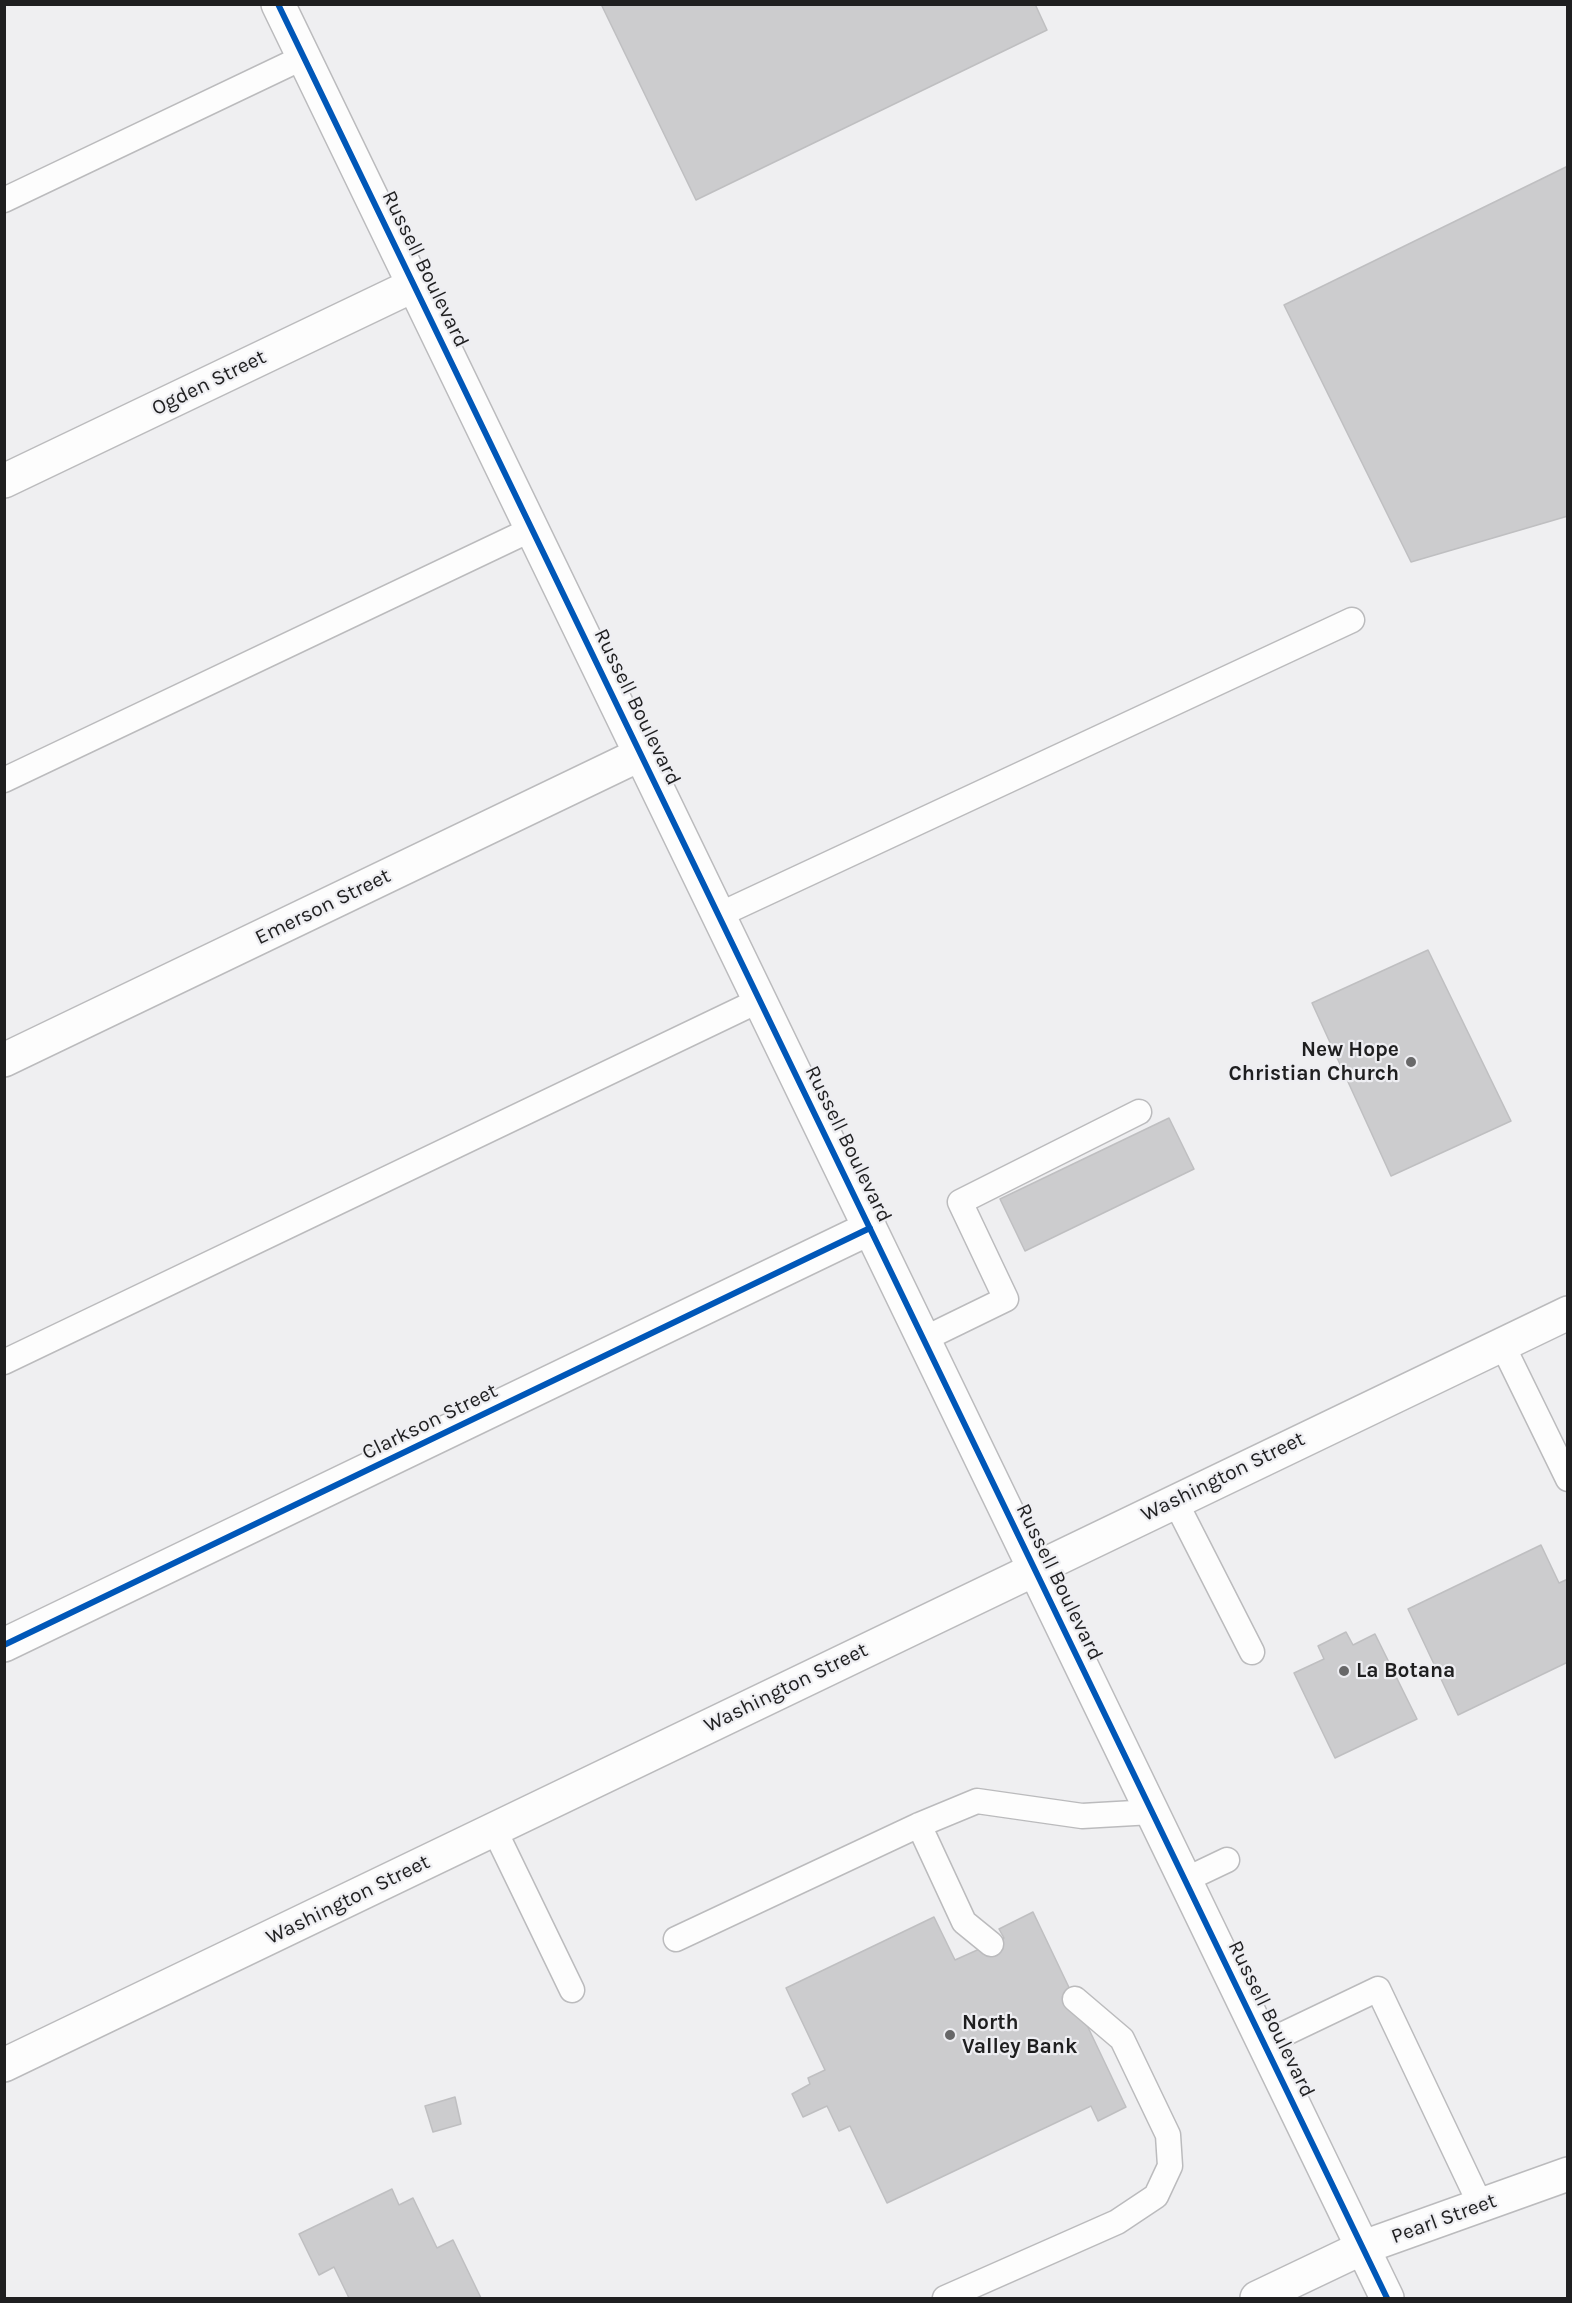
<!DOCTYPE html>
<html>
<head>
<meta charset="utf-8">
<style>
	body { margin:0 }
	#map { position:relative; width:1572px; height:2303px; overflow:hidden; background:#efeff1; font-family:Karla,sans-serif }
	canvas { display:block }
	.frame { position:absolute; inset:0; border:6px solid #1f1f20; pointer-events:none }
</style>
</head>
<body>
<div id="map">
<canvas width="1572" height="2303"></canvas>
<div class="frame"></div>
</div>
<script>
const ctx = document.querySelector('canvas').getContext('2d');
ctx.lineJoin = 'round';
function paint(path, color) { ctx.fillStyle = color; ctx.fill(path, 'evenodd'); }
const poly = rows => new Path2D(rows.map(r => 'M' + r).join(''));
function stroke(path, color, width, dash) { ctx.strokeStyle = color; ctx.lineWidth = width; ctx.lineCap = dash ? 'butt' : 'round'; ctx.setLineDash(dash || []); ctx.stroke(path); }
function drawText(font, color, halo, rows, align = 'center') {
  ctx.font = font + ' Karla,sans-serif'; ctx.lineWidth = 4.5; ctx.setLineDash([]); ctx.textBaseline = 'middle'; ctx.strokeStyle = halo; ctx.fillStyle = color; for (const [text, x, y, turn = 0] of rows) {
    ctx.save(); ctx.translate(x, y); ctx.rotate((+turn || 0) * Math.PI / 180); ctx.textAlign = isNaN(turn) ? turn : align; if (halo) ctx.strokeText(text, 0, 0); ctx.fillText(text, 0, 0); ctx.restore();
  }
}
const building = poly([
	[601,4,1035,4,1047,30,696,200,601,4],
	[1568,166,1568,516,1411,562,1284,305,1568,166],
	[1428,950,1511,1121,1391,1176,1312,1003,1428,950],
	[1169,1118,1194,1169,1025,1251,1000,1199,1169,1118],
	[1541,1545,1559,1583,1568,1579,1568,1662,1458,1715,1408,1609,1541,1545],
	[1346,1632,1353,1645,1375,1634,1417,1719,1335,1758,1294,1673,1324,1659,1318,1646,1346,1632],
	[1033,1912,1126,2107,1098,2121,1091,2106,887,2203,850,2126,839,2131,827,2106,803,2117,792,2094,810,2084,808,2078,825,2070,786,1988,934,1917,955,1960,1004,1938,999,1929,1033,1912],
	[455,2097,461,2124,433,2132,425,2106,455,2097],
	[392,2189,399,2205,413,2198,437,2248,453,2240,481,2298,349,2298,334,2267,319,2275,299,2234,392,2189]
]);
paint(building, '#ccccce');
stroke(building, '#bfbfc1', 1.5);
const lane = poly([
	[4,200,304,57],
	[4,780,532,529],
	[719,915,1352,620],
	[924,1339,1006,1299,960,1202,1139,1112],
	[1502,1344,1568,1479],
	[4,1362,760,1000],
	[1175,1501,1252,1652],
	[919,1825,964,1922,991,1944],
	[494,1829,572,1990],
	[1185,1880,1227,1860],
	[676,1939,919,1825,977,1801,1082,1816,1152,1812],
	[1265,2043,1378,1989,1481,2206],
	[945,2298,1117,2222,1156,2196,1170,2166,1168,2135,1122,2039,1075,1999]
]);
const street = poly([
	[278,4,1387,2298],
	[4,481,414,285],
	[4,1060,641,754],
	[4,1645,870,1228]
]);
const secondary = poly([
	[4,2065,1568,1313],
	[1257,2298,1364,2247,1568,2174]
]);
stroke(lane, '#bbbbbd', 27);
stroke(street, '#bbbbbd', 36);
stroke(secondary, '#bbbbbd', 36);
stroke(lane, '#fdfdfd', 24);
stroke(street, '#fdfdfd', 33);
stroke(secondary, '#fdfdfd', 33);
stroke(poly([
	[278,4,1387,2298],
	[4,1645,870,1228]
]), '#0057b8', 6);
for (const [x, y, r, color] of [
	[1411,1062,6,"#686869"],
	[1344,1671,6,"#686869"],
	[950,2035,6,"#686869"]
]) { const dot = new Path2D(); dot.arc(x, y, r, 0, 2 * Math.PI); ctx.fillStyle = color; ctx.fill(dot); stroke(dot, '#eeeef2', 2); }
drawText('21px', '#1f1f20', '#eeeef2', [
	["Russell Boulevard",425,269,64],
	["Ogden Street",209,383,-26],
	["Russell Boulevard",637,707,64],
	["Emerson Street",323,907,-26],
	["Russell Boulevard",848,1144,64],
	["Clarkson Street",430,1422,-26],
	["Washington Street",1223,1477,-26],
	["Russell Boulevard",1059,1582,64],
	["Washington Street",786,1688,-26],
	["Washington Street",348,1900,-26],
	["Russell Boulevard",1271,2019,64],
	["Pearl Street",1444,2219,-20]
]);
drawText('bold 21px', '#1f1f20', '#eeeef2', [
	["New Hope",1399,1050,"right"],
	["Christian Church",1399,1074,"right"],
	["La Botana",1356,1671],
	["North",962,2023],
	["Valley Bank",962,2047]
], 'left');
</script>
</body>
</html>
